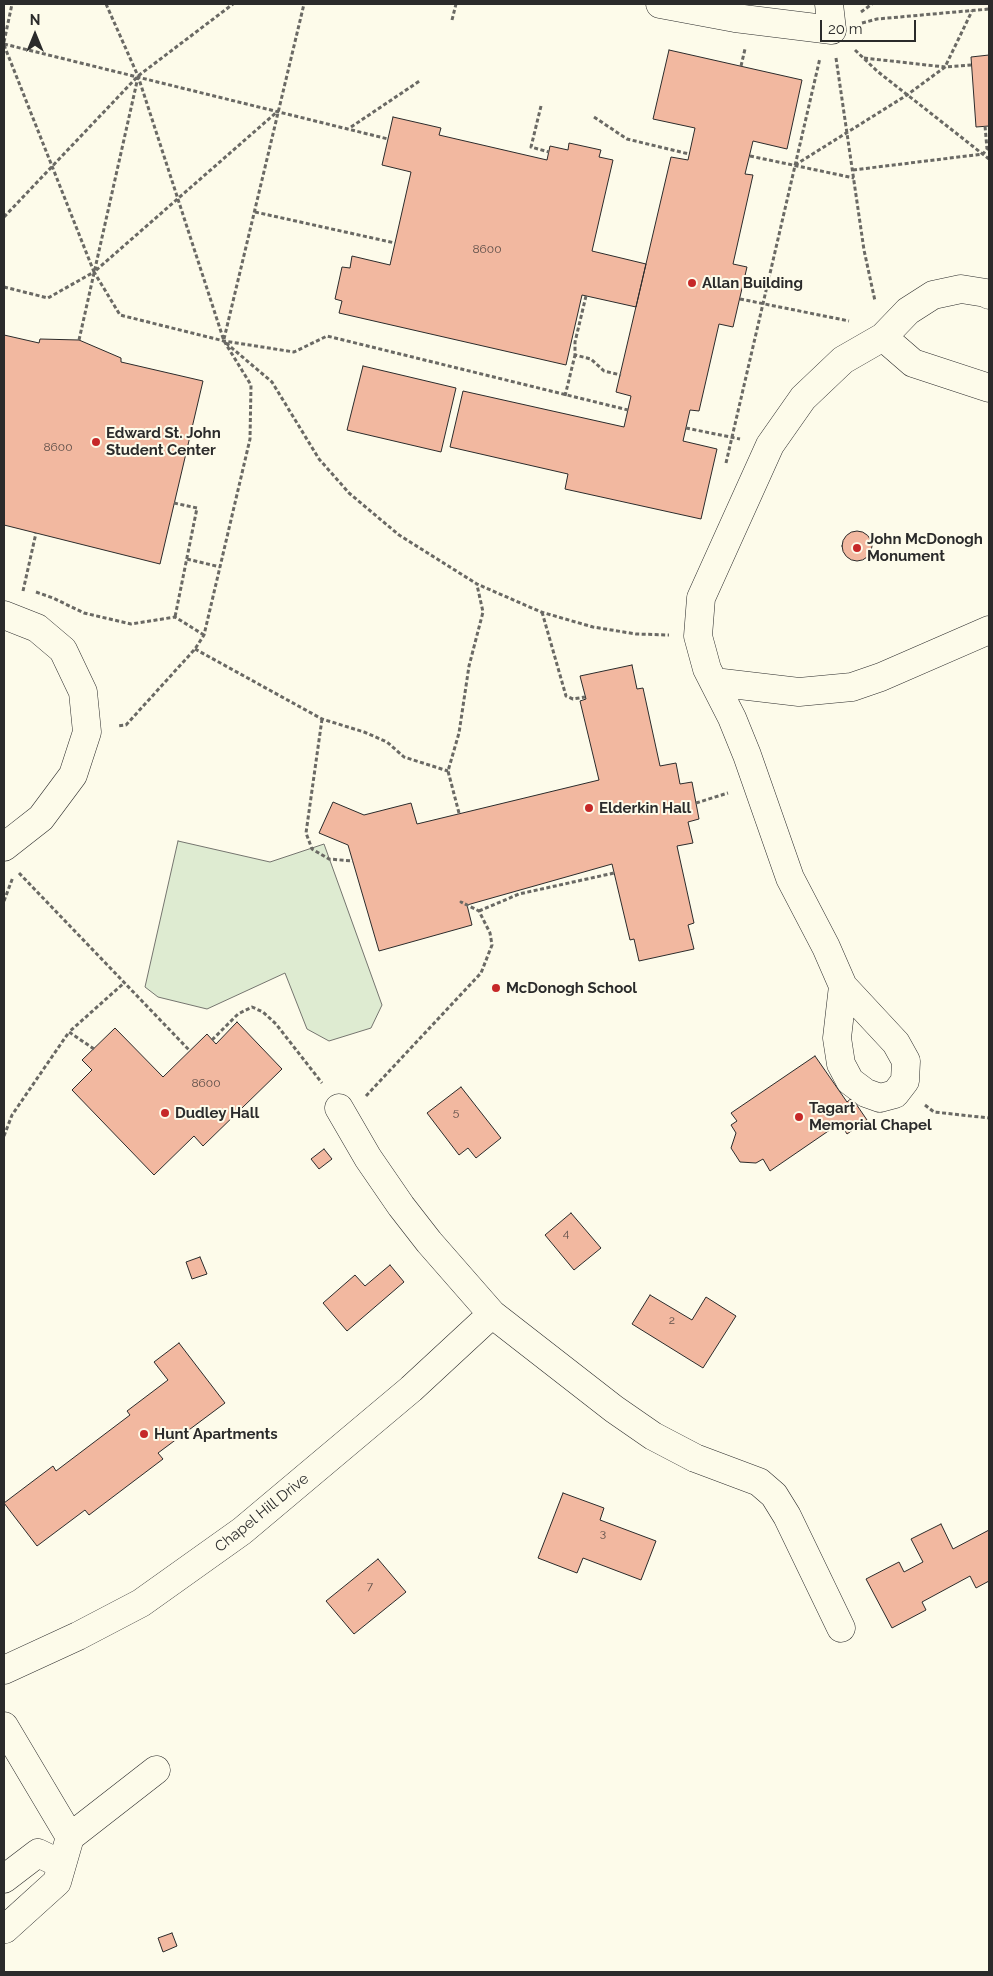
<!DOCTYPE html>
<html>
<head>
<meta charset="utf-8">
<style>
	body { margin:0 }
	#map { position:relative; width:993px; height:1976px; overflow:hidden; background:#fdfbea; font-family:Raleway,sans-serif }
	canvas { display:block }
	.frame { position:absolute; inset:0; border:5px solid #2b2b2b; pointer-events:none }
	.north { position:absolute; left:10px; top:10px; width:50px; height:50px; -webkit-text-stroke:4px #fdfbea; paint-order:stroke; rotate:0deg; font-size:14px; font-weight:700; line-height:20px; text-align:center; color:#2b2b2b }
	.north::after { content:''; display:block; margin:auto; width:18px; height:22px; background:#2b2b2b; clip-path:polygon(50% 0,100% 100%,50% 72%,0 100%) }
	.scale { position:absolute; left:820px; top:20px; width:96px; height:22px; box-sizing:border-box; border:2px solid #2b2b2b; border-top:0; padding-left:6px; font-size:15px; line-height:18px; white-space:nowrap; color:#2b2b2b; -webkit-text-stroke:4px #fdfbea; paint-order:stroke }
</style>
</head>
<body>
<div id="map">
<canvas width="993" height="1976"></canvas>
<div class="frame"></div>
<div class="north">N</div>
<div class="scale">20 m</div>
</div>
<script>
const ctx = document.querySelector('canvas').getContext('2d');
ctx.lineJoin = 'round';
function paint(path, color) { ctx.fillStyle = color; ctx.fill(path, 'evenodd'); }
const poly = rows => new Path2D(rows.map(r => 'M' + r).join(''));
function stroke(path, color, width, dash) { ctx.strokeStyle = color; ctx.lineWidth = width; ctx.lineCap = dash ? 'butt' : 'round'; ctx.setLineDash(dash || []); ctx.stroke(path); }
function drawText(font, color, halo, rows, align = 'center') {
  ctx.font = font + ' Raleway,sans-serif'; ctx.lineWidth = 4; ctx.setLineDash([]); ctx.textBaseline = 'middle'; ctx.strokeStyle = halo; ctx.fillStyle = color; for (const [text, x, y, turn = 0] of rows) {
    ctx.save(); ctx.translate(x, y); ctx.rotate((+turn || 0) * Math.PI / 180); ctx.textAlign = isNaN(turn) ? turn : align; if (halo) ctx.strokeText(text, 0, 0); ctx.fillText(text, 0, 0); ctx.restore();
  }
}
const green = poly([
	[178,841,270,862,324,844,382,1005,371,1028,329,1041,307,1029,285,973,207,1009,158,997,145,987,178,841]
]);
paint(green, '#deebd1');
stroke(green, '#74746e', 1);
const building = poly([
	[669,50,802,80,787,149,753,141,745,174,753,175,733,264,747,267,733,327,719,324,699,411,690,410,683,441,717,449,701,519,565,489,568,474,450,447,463,391,624,427,631,396,616,392,671,157,688,160,695,128,653,119,669,50],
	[989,55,989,126,976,127,971,57,989,55],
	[393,117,441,128,439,135,547,160,550,146,568,150,569,143,601,150,599,157,613,160,592,251,646,264,636,307,582,295,566,365,339,313,342,301,335,299,342,267,350,268,352,256,390,265,411,172,382,165,393,117],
	[4,335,39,343,40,339,79,340,121,358,121,362,203,381,160,564,4,525,4,335],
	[363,366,456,388,441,452,347,430,363,366],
	'842 546a15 15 0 1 1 30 0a15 15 0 1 1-30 0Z',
	[632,665,637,689,643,688,660,766,676,763,680,784,692,782,699,819,688,822,693,843,677,846,694,923,688,925,694,949,639,961,634,939,630,940,612,864,467,905,472,925,379,951,348,845,319,833,333,802,364,815,411,803,417,824,599,780,580,701,586,699,580,676,632,665],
	[237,1022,282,1069,203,1146,194,1136,154,1175,72,1090,92,1070,82,1060,115,1028,163,1077,207,1034,216,1044,237,1022],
	[815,1056,847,1102,852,1098,867,1120,847,1134,840,1123,770,1171,763,1159,756,1163,740,1162,731,1148,736,1133,731,1125,737,1121,731,1113,815,1056],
	[461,1087,501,1138,476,1158,468,1148,459,1155,427,1113,461,1087],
	[324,1149,332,1159,319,1169,311,1159,324,1149],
	[571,1213,601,1248,574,1270,545,1235,571,1213],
	[200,1257,207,1274,192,1279,186,1262,200,1257],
	[390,1265,404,1282,347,1331,323,1303,355,1275,365,1286,390,1265],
	[650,1295,692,1320,706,1297,736,1316,703,1368,632,1324,650,1295],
	[179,1343,225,1403,158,1453,163,1459,89,1515,85,1510,37,1546,4,1503,53,1466,56,1471,130,1415,127,1411,168,1380,154,1362,179,1343],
	[563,1493,604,1508,600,1520,656,1541,641,1580,583,1558,577,1573,538,1558,563,1493],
	[941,1524,953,1549,989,1530,989,1581,976,1588,970,1576,922,1602,926,1610,892,1628,866,1579,899,1562,904,1572,923,1562,911,1539,941,1524],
	[378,1559,406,1592,354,1634,326,1601,378,1559],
	[172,1933,177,1946,163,1952,158,1938,172,1933]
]);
paint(building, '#f2b8a0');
stroke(building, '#2b2b2b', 1);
const minor = poly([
	[660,4,735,18,832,30,829,4],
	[883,337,913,363,989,388],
	[4,615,37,628,63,650,83,692,87,732,73,775,41,818,4,847],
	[714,682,799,692,852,687,881,677,989,630],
	[843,986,826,947,790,878,747,755,732,718,707,669,698,636,701,598,770,445,803,398,843,360,883,337,908,311,933,295,961,289,986,293,989,295],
	[843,986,896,1043,906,1061,905,1081,895,1094,880,1098,866,1093,850,1081,841,1064,837,1038,843,986],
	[339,1108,368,1158,401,1206,429,1242,492,1314,614,1409,653,1436,695,1458,759,1482,774,1495,787,1516,841,1628],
	[4,1670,78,1636,141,1603,242,1531,411,1389,492,1314],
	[4,1726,70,1837,57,1882,5,1929,4,1928],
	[70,1837,156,1770],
	[4,1879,38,1853,61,1864]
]);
stroke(minor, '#2b2b2b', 29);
stroke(poly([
	[106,4,138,76,224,341,251,385,250,439,204,635,195,649,126,725,117,726],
	[861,12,872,4],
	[452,20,456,4],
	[862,23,877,19,989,9],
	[4,42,12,4],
	[4,44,388,139],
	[4,45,94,272,278,111],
	[855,50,877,71,989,159],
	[836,58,864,250,875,301],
	[864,58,945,67,971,65],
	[741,66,745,49],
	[541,106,531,147,549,152],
	[594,117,627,139,689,154],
	[351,127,421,80],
	[750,156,854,178],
	[795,165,907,95,945,67,972,11],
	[853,170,983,154,987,149,985,126],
	[255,212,395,243],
	[4,217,138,76,233,4],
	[4,287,48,298,94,272,120,315,224,341,294,352,327,336,628,410],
	[586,296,575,342,575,355,591,359,604,371,621,375],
	[740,299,849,321],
	[224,339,304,4],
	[79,340,138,77],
	[226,343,272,382,319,459,349,493,399,535,477,584,541,612,593,627,636,634,669,635],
	[565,396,575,355],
	[686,428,740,439],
	[726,463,820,58],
	[174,503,197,508,175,617],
	[187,559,220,567],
	[23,591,36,533],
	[36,592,53,598,84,613,131,624,175,617,204,635],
	[542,612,566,696,573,699,585,697],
	[195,649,322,719,364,732,387,742,404,757,448,771],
	[322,719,306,833,312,849,329,859,353,861],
	[696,803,728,793],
	[459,813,448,771,459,733,469,666,483,612,477,585],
	[19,873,190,1051],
	[4,901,13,877],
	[479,911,519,894,614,873],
	[212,1040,238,1014,252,1007,263,1012,276,1024,322,1083],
	[94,1049,69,1032,124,983],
	[366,1096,481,973,492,945,490,933,479,911,461,902,467,905],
	[925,1105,934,1112,989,1118],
	[4,1136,12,1115,69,1032]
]), '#6a6964', 3, [4, 2.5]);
stroke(minor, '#fdfbea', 28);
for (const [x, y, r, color] of [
	[692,283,5,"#c62828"],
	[96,442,5,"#c62828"],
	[857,548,5,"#c62828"],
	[589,808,5,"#c62828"],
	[496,988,5,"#c62828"],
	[165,1113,5,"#c62828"],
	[799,1117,5,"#c62828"],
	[144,1434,5,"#c62828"]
]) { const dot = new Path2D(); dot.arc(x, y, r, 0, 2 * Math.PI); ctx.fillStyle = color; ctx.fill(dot); stroke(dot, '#fdfbea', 2); }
drawText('12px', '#5d4e48', null, [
	["8600",487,249],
	["8600",58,447],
	["8600",206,1083],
	["5",456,1112],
	["4",566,1233],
	["2",672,1320],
	["3",603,1533],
	["7",370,1586]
]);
drawText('bold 15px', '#2b2b2b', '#fdfbea', [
	["Allan Building",702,283],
	["Edward St. John",106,433],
	["Student Center",106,450],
	["John McDonogh",867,539],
	["Monument",867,556],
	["Elderkin Hall",599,808],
	["McDonogh School",506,988],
	["Tagart",809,1108],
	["Memorial Chapel",809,1125],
	["Dudley Hall",175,1113],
	["Hunt Apartments",154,1434]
], 'left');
drawText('15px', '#2b2b2b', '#fdfbea', [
	["Chapel Hill Drive",262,1513,-39]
]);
</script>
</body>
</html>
